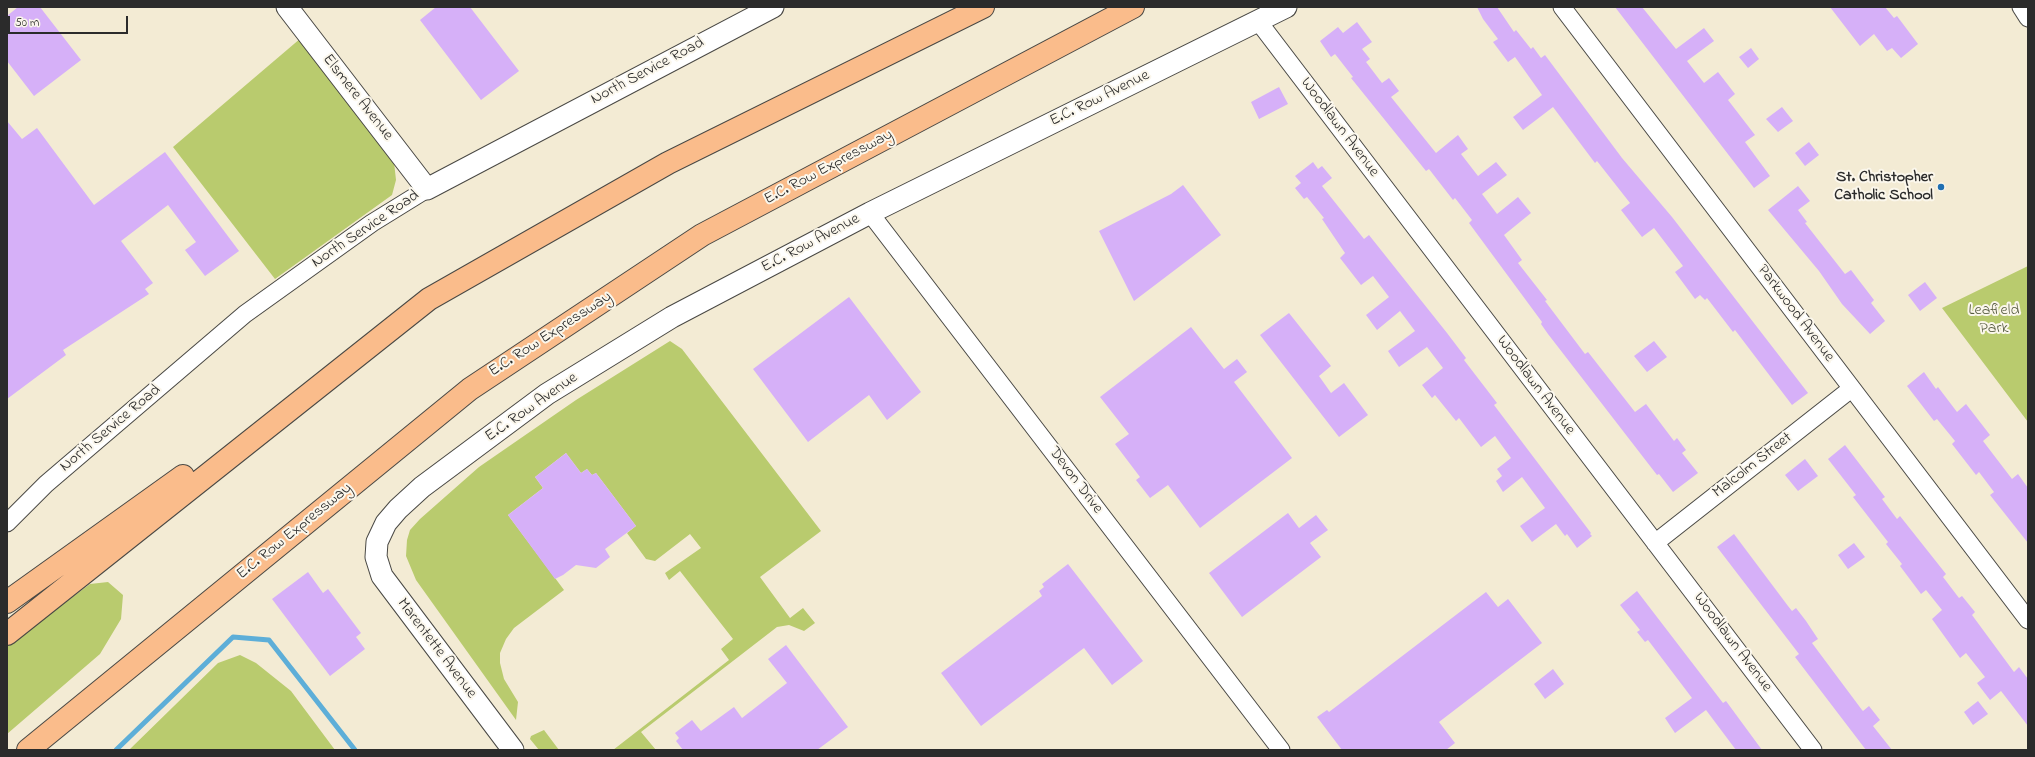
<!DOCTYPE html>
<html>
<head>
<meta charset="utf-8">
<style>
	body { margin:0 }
	#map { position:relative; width:2035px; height:757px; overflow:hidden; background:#f3ebd4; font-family:"Indie Flower",sans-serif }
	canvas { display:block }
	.frame { position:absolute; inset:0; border:8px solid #2b2b2b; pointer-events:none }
	.scale { position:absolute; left:8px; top:16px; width:120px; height:18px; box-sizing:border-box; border:2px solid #2b2b2b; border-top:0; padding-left:5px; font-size:12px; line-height:14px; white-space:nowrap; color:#2b2b2b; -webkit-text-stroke:3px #fbf7ec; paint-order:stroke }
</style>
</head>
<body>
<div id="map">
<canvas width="2035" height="757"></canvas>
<div class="frame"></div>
<div class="scale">50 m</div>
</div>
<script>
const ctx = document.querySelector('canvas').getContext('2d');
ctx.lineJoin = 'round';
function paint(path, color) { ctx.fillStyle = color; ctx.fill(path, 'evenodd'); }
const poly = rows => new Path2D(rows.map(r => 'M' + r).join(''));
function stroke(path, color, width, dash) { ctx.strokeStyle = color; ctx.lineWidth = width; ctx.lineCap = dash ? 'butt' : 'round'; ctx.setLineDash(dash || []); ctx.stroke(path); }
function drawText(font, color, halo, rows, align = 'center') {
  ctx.font = font + ' "Indie Flower",sans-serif'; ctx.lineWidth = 4; ctx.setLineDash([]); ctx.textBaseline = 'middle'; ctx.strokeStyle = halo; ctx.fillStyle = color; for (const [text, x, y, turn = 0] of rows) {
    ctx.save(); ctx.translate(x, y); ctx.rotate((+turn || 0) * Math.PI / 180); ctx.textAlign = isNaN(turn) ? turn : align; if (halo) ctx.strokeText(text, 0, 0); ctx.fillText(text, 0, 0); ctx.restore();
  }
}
paint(poly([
	[301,38,394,162,396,180,392,195,275,279,173,147],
	[2028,266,2028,422,1942,308],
	[670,341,682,349,821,531,760,577,790,618,803,608,815,623,804,631,789,625,777,627,641,732,656,750,613,750,729,660,721,649,733,639,680,571,669,580,665,573,701,548,690,534,655,561,646,559,627,533,636,526,596,473,592,475,587,469,581,473,566,453,535,477,543,488,508,515,564,590,514,628,506,639,500,653,500,663,504,679,518,702,516,720,416,580,406,556,407,540,410,530,420,519,479,467,576,400],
	[108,582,123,595,121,619,100,654,7,734,7,646,90,584],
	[240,655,256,663,291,691,335,750,129,750,218,663],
	[544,730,559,750,539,750,530,739,531,736]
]), '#b9cb6e');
stroke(poly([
	[116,750,233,637,269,640,355,750]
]), '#5daed8', 5);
paint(poly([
	[18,7,40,7,81,60,34,96,7,61,7,16],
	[436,7,470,7,519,71,481,100,420,20],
	[1477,7,1497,7,1514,32,1516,30,1531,49,1533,47,1541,58,1545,55,1622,158,1672,217,1808,393,1792,405,1735,330,1733,332,1707,298,1705,300,1700,295,1695,299,1675,272,1683,266,1654,228,1642,237,1621,210,1630,203,1597,161,1595,163,1553,107,1523,130,1513,117,1542,95,1515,57,1508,62,1493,42,1498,39,1483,19],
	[1615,7,1642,7,1676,49,1704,28,1714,41,1687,61,1704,83,1718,72,1735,94,1728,100,1755,135,1745,142,1770,176,1754,188],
	[1830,7,1885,7,1894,18,1897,16,1918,44,1901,58,1892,48,1887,51,1874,34,1860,46],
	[1357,22,1372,42,1362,49,1370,59,1366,62,1382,83,1389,78,1399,91,1391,97,1436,153,1458,135,1468,149,1461,154,1478,176,1496,162,1507,175,1482,194,1497,214,1518,197,1531,213,1504,235,1522,260,1518,263,1547,300,1545,301,1585,354,1588,352,1635,412,1646,404,1674,441,1677,438,1686,450,1682,453,1698,473,1673,492,1659,474,1657,475,1548,334,1541,324,1542,322,1469,223,1472,220,1455,198,1453,200,1429,169,1426,171,1351,78,1353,77,1335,54,1331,57,1320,41,1338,27,1343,33],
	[1751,48,1759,59,1748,68,1739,57],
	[1279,87,1288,104,1259,119,1251,102],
	[1782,107,1793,121,1778,132,1766,119],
	[7,121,22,139,37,128,94,205,165,152,239,251,205,276,185,250,196,242,168,205,121,241,153,283,145,289,149,294,63,350,66,355,7,399],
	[1809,142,1819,155,1805,166,1795,153],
	[1313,162,1318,169,1322,166,1332,178,1322,186,1364,239,1369,235,1447,333,1466,358,1464,360,1497,403,1494,405,1591,533,1590,534,1592,536,1577,548,1567,534,1565,536,1556,524,1532,542,1520,526,1545,508,1522,477,1503,492,1496,481,1502,476,1497,469,1511,458,1495,436,1481,447,1459,418,1456,421,1435,395,1432,398,1422,385,1443,368,1427,347,1399,367,1388,351,1415,331,1400,311,1377,330,1366,315,1389,297,1373,276,1361,285,1340,258,1345,253,1322,219,1324,218,1307,197,1304,199,1295,188,1301,183,1295,176],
	[1183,185,1221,235,1134,301,1099,231,1171,194],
	[1798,186,1810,201,1798,210,1807,222,1805,223,1845,274,1851,270,1874,300,1871,303,1885,321,1870,334,1842,304,1819,271,1768,210],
	[1925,282,1937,298,1920,311,1908,295],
	[849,297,921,392,887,420,869,395,808,442,753,369],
	[1289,313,1331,366,1319,376,1331,393,1344,383,1368,415,1339,437,1260,335],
	[1191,327,1224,369,1237,359,1247,372,1234,382,1292,458,1200,528,1168,485,1150,498,1136,480,1140,477,1115,444,1129,434,1100,397],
	[1654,341,1667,357,1647,372,1634,356],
	[1924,372,1936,389,1938,387,1957,412,1966,404,1990,435,1983,441,2012,479,2018,474,2028,488,2028,543,1990,495,1994,492,1979,472,1976,475,1952,444,1955,441,1937,419,1934,421,1907,386],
	[1845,445,1885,497,1882,499,1897,519,1900,516,1946,574,1943,577,1959,598,1962,596,1975,612,1972,615,2014,672,2019,667,2028,679,2028,726,2001,691,1990,700,1977,683,1985,677,1966,653,1960,658,1932,619,1942,610,1926,590,1921,594,1900,566,1902,564,1886,544,1888,542,1853,497,1856,495,1828,459],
	[566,453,581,473,587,469,592,475,596,473,636,526,605,549,610,557,596,568,576,565,563,575,555,579,508,515,543,488,535,477],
	[1805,459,1818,476,1798,491,1785,475],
	[1288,513,1299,528,1316,515,1328,530,1310,543,1321,557,1242,617,1209,573],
	[1734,534,1788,606,1792,611,1796,608,1806,621,1818,639,1812,643,1862,710,1863,711,1869,706,1880,720,1873,726,1892,750,1866,750,1795,657,1799,654,1717,547],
	[1854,543,1865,557,1848,569,1838,555],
	[1068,564,1143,661,1112,685,1084,648,981,726,941,673,1042,596,1039,591,1044,587,1042,584],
	[308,572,323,593,328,589,361,633,356,637,365,649,330,676,272,599],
	[1637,591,1723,703,1726,701,1762,750,1736,750,1706,710,1675,733,1665,718,1692,698,1648,640,1645,642,1637,632,1640,630,1620,605],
	[1486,592,1498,607,1508,599,1542,643,1439,722,1455,743,1446,750,1342,750,1317,717,1327,710,1329,712],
	[786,645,848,727,817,750,683,750,676,741,679,738,675,733,692,720,701,731,734,707,742,718,787,683,768,659],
	[1553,669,1564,684,1545,699,1534,684],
	[1978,701,1988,714,1973,725,1964,712]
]), '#d6b0f8');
const minor = poly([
	[1562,7,2028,620],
	[2021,7,2028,18],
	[1258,21,1813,750],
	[870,213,1281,750],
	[7,523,46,484,245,314,372,223,427,189],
	[1655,543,1851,389]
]);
const tertiary = poly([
	[287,7,427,189,773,7],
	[513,750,382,576,376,557,377,542,386,523,398,509,422,487,547,394,672,317,870,213,1286,7]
]);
const motorway = poly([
	[7,602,183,476],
	[7,634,429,299,668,163,983,7],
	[28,750,470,389,702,235,1133,7]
]);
stroke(minor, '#494844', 19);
stroke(tertiary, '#494844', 23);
stroke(motorway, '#494844', 24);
stroke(minor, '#fff', 17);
stroke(tertiary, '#fff', 21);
stroke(motorway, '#fabc8b', 22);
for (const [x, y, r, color] of [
	[1941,187,4,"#1f6fb2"]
]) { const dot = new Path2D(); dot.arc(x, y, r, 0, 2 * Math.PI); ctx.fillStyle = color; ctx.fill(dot); stroke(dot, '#fbf7ec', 1.5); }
drawText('16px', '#2b2b2b', '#fbf7ec', [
	["North Service Road",648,72,-28],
	["Elsmere Avenue",357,98,52],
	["E.C. Row Avenue",1100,99,-26],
	["Woodlawn Avenue",1339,128,53],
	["E.C. Row Expressway",829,168,-28],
	["North Service Road",366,230,-34],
	["E.C. Row Avenue",811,244,-28],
	["Parkwood Avenue",1795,314,53],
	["E.C. Row Expressway",551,335,-33],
	["Woodlawn Avenue",1535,386,53],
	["E.C. Row Avenue",532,408,-35],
	["North Service Road",111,429,-40],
	["Malcolm Street",1753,466,-38],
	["Devon Drive",1075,481,53],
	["E.C. Row Expressway",295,532,-39],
	["Woodlawn Avenue",1732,643,53],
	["Marentette Avenue",436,649,53]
]);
drawText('bold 16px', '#2b2b2b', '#fbf7ec', [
	["St. Christopher",1933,178],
	["Catholic School",1933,196]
], 'right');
drawText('16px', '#565b3f', '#fbf7ec', [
	["Leafield",1994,311],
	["Park",1994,329]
]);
</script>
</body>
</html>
